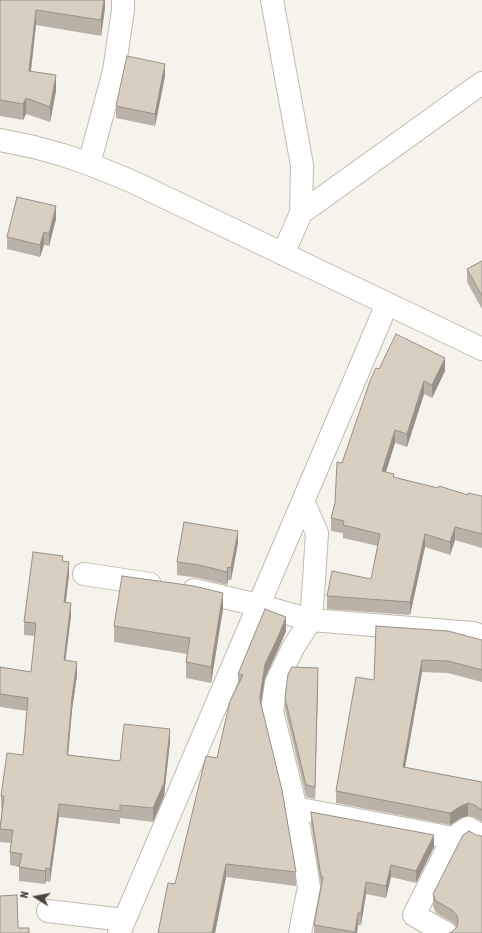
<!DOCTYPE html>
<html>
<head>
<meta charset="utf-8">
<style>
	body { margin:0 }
	#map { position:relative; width:482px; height:933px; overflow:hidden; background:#f6f3ec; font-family:"Asap Condensed",sans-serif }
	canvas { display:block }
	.north { position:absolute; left:16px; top:877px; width:40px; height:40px; -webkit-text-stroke:3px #fff; paint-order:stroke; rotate:281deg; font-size:11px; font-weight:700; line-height:16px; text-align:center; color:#4b4439 }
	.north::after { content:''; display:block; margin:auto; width:14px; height:18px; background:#4b4439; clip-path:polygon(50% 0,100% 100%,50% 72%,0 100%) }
</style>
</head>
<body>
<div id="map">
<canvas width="482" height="933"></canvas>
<div class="north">N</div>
</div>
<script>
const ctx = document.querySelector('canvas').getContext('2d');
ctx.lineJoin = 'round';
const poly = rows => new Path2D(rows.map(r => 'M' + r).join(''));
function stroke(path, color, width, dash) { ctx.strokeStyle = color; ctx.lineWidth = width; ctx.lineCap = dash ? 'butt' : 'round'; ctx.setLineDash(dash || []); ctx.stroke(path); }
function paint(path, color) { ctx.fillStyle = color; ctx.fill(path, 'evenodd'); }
const minor = poly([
	[272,0,302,165,301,213,283,254],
	[0,140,34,147,63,155,89,164,131,181,482,349],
	[89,164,114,71,123,10,123,0],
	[301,213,482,83],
	[84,574,150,584],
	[194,590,258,605,311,620,473,633,482,636],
	[295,808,453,838,468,828,482,836],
	[48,911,124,920],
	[119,933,387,304],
	[300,933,309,887,303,850,294,801,272,711,276,683,294,646,311,620,314,580,317,533,303,501],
	[446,933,414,915,453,838]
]);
stroke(minor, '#c2bbae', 24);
stroke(minor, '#fff', 22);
paint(poly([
	[0,0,105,0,105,8,101,36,36,25,31,71,56,91,50,122,26,114,23,120,0,116],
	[165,76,155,126,116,118,116,106],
	[56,219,49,246,44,245,40,257,7,249,7,237],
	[482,261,482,309,467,282,467,269],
	[379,369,445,371,432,398,424,394,407,447,395,443,386,472,394,477,438,488,468,495,482,496,482,548,455,540,450,555,425,547,410,615,327,609,327,596,371,579,378,546,343,538,343,533,331,531,331,518,335,503,342,463],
	[238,543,231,580,228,580,227,585,199,578,177,575,177,562],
	[63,561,69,575,66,602,71,616,65,660,77,675,72,710,68,755,120,761,170,742,164,796,153,822,120,818,120,824,59,817,50,882,46,881,45,884,19,881,19,867,10,865,10,852,11,843,0,842,0,825,2,809,1,809,1,796,23,755,27,711,0,707,0,667,31,672,35,636,24,635,24,622],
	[223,609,211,683,186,678,186,662,187,654,114,642,114,626],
	[376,626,482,640,482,682,448,673,422,672,405,767,482,782,482,822,474,817,468,816,461,818,450,825,336,803,336,791,374,680],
	[286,631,278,650,265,678,261,703,296,872,296,886,226,877,215,933,158,933,175,884,217,758,238,685,238,674],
	[318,680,315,799,306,797,285,710,285,698],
	[311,812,434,847,416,883,391,877,386,898,366,894,361,925,358,925,357,933,314,933,314,925,321,886,311,824],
	[433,894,482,933,453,931,457,927,452,922,436,913,433,906]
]), '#bab2a6');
paint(poly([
	[104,0,105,0,105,8,101,36,101,20],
	[36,10,36,25,29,86,29,71],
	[165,64,165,76,155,126,155,114],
	[56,75,56,91,50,122,50,107],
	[26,98,26,114,23,120,23,104],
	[56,206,56,219,49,246,49,234],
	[44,232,44,245,40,257,40,245],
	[445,358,445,371,432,398,432,385],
	[424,381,424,394,407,447,407,434],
	[395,430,395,443,382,484,382,471],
	[455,527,455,540,450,555,450,542],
	[238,531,238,543,231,580,231,568],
	[425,534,425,547,410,615,410,602],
	[69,562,69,575,64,615,64,602],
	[228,567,228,580,227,585,227,572],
	[223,593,223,609,211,683,211,667],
	[71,603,71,616,64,673,64,660],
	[286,617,286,631,278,650,265,678,260,710,260,696,265,664],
	[422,660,422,672,403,779,403,767],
	[77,662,77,675,72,710,67,768,67,755,72,697],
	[318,668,318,680,315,799,315,787],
	[170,729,170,742,164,796,153,822,153,808],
	[468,803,468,816,461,818,450,825,450,813,461,806],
	[59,804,59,817,50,882,50,869],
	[434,835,434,847,416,883,416,871],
	[226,864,226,877,215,933,212,933],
	[391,865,391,877,386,898,386,886],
	[46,868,46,881,45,884,45,871],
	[366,882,366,894,361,925,361,913],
	[358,913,358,925,357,933,355,933]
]), '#979187');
const building = poly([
	[0,0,104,0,101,20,36,10,29,71,56,75,50,107,26,98,23,104,0,100,0,0],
	[127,56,165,64,155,114,116,106,127,56],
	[17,197,56,206,49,234,44,232,40,245,7,237,17,197],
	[482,261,482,296,467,269,482,261],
	[396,334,445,358,432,385,424,381,407,434,395,430,382,471,394,474,393,477,438,488,439,486,468,495,468,493,482,496,482,534,455,527,450,542,425,534,410,602,327,596,332,571,371,579,380,534,343,525,344,521,331,518,335,503,337,462,342,463,370,381,376,368,379,369,396,334],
	[184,522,238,531,231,568,228,567,227,572,199,565,177,562,184,522],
	[33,552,63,556,62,561,69,562,64,602,71,603,64,660,77,662,72,697,67,755,120,761,124,724,170,729,164,783,153,808,120,805,120,811,59,804,50,869,46,868,45,871,19,867,22,854,10,852,13,830,0,829,4,796,1,796,7,753,23,755,28,698,0,694,0,667,31,672,36,623,24,622,33,552],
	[122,576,194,586,223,593,211,667,186,662,190,638,114,626,122,576],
	[265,609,286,617,278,637,265,664,260,696,260,700,282,790,296,872,226,864,212,933,158,933,168,883,175,884,206,756,217,758,230,701,243,675,238,674,265,609],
	[376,626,448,631,482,640,482,670,448,661,422,660,403,767,482,782,482,810,474,805,468,803,461,806,450,813,336,791,356,677,374,680,376,626],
	[292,667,318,668,315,787,306,785,285,698,288,674,292,667],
	[311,812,434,835,416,871,391,865,386,886,366,882,361,913,358,913,355,932,314,925,323,877,321,877,311,812],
	[469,831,476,835,482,836,482,933,449,933,453,931,457,927,458,921,457,915,452,910,436,901,433,894,463,835,469,831],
	[17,895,18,928,29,928,29,933,0,933,0,896,17,895]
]);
paint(building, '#d8cfc1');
stroke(building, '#979187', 1);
</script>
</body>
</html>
